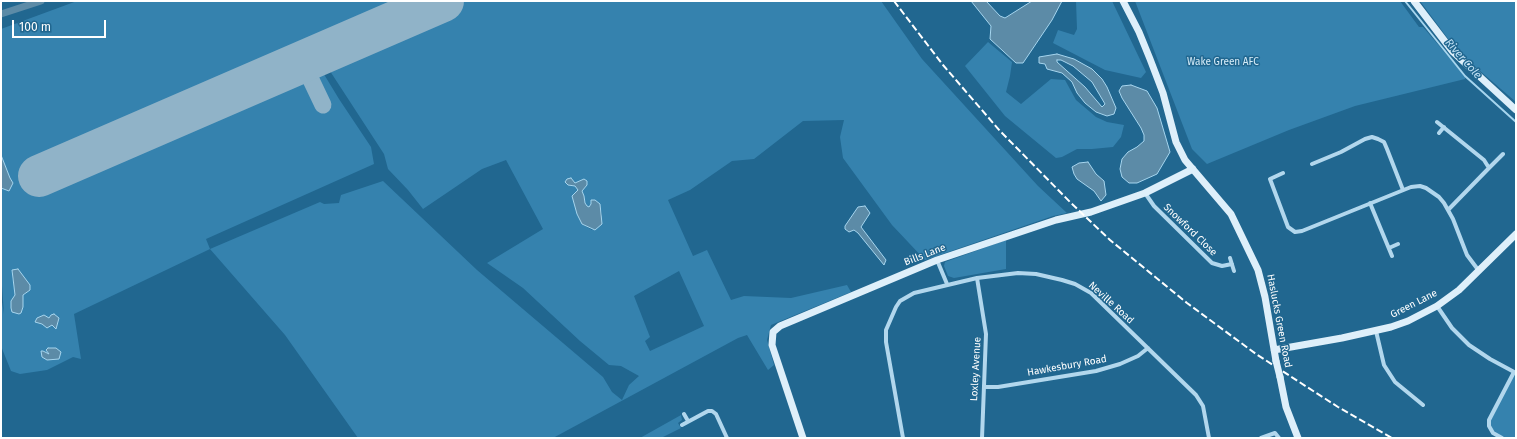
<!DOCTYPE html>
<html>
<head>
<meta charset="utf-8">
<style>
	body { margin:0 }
	#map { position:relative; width:1517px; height:439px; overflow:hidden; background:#216790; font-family:"Fira Sans",sans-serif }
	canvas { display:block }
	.frame { position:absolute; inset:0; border:2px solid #fff; pointer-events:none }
	.scale { position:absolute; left:12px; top:20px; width:94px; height:18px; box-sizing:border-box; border:2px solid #fff; border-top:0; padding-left:5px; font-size:12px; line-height:14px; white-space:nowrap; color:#fff; -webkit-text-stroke:3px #216790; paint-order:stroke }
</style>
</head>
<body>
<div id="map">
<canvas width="1517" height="439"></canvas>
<div class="frame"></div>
<div class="scale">100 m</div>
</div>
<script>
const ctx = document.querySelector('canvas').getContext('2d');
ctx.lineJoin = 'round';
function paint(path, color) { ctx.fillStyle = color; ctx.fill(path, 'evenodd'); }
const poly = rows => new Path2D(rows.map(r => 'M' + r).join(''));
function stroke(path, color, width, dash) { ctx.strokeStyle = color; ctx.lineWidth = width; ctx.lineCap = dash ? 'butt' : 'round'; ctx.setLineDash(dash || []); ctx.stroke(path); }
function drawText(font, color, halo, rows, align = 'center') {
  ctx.font = font + ' "Fira Sans",sans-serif'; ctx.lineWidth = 3; ctx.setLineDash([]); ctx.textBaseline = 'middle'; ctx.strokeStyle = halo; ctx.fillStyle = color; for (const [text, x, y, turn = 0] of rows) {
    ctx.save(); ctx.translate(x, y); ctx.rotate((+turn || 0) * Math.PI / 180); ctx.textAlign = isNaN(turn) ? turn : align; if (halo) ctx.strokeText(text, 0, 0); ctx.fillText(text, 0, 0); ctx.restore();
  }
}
paint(poly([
	[77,1,881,1,922,59,1038,186,1067,213,1053,216,925,260,892,225,843,158,840,137,844,120,803,121,754,159,732,161,690,190,668,200,693,256,707,250,731,300,744,296,791,298,847,285,851,292,771,325,767,340,774,365,768,370,747,335,738,338,553,438,358,438,285,335,210,249,74,314,81,359,73,357,47,370,20,374,11,371,1,346,1,296,4,314,2,286,1,289,2,243,1,240,1,188,9,190,13,183,10,178,1,155,1,29],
	[328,68,384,154,388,169,408,190,423,209,482,169,506,160,543,229,487,263,523,288,580,341,609,365,621,366,639,376,629,385,622,400,612,392,603,377,477,270,383,181,341,195,339,203,324,204,320,202,210,249,206,239,374,164,371,147,339,99,322,71],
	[573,181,575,183,580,181,587,185,582,191,584,196,585,203,587,206,589,207,591,204,591,200,600,204,602,215,592,230,582,224,577,214,574,194,578,190,575,186,571,186],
	[12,270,25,279,30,285,30,290,23,295,23,307,11,301,15,295,12,274],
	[679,271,704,326,650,351,645,341,650,337,634,296],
	[1076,1,1112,1,1146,72,1141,78,1105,70,1053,43,1058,30,1074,35,1077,29],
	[1135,1,1400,1,1419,27,1423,27,1465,76,1465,79,1355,106,1289,130,1207,164,1192,149],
	[1420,1,1516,1,1516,102,1465,58,1452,44],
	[988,42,1012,62,1010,76,1006,92,1021,104,1051,79,1065,80,1076,100,1096,117,1107,122,1124,125,1121,137,1113,147,1092,149,1077,149,1062,157,1056,158,1005,116,965,66],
	[1006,240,1006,269,954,278,948,276,944,266,945,262],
	[1514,372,1516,373,1516,438,1502,438,1493,433,1489,420],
	[681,415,682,420,678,423,681,428,661,438,640,438]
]), '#3582ae');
const water = poly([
	[971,1,986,1,1000,16,1005,18,1032,1,1062,1,1052,20,1023,63,1016,63,990,39,991,26,971,1],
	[1057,54,1074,59,1092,69,1102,79,1107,87,1116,108,1114,114,1107,116,1096,112,1085,103,1077,93,1072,82,1062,73,1047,69,1045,64,1039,63,1039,57,1057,54],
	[1057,60,1061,60,1073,66,1092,82,1105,104,1102,107,1085,87,1057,62,1057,60],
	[1131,85,1147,91,1157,108,1170,152,1157,174,1137,183,1129,183,1122,177,1120,169,1122,159,1128,152,1137,147,1144,141,1144,135,1141,128,1122,98,1119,91,1122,86,1131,85],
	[1,155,10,178,13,183,9,191,1,188,1,155],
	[1088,162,1096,174,1104,181,1106,195,1101,201,1094,191,1077,179,1074,174,1072,167,1079,163,1088,162],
	[571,178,575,183,584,179,587,181,587,185,582,191,584,196,585,203,587,206,589,207,591,204,591,200,595,200,600,204,602,224,595,230,582,224,577,214,572,196,578,190,575,186,568,185,565,182,567,179,571,178],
	[865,206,870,213,861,227,886,260,884,265,858,233,854,230,849,232,845,229,845,226,858,207,865,206],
	[18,269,30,285,30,290,23,295,23,307,21,313,19,314,12,312,11,308,11,301,15,295,12,270,18,269],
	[54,314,59,318,56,329,52,325,47,328,42,324,35,322,37,318,44,315,49,318,51,315,54,314],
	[48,348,56,348,61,352,59,359,47,360,42,357,41,351,43,351,49,354,46,350,48,348]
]);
paint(water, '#5c8ba7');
stroke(water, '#a6d5ee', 1);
stroke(poly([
	[1405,1,1465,76,1516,122]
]), '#a6d5ee', 2);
stroke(poly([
	[1,14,41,1]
]), '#5c8ba7', 7);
stroke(poly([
	[303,63,323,105]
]), '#90b3c8', 17);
stroke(poly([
	[39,176,443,1]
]), '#90b3c8', 42);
stroke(poly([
	[1437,122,1484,160,1489,168,1448,210],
	[1439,133,1444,127],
	[1312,164,1341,152,1365,139,1372,137,1378,139,1384,142,1387,149,1403,190],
	[1489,168,1503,154],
	[1283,173,1270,179,1288,227,1295,232,1302,231,1411,187,1420,186,1426,188,1439,197,1444,203,1453,219,1467,255,1479,271],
	[1145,193,1154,206,1212,263,1222,266,1232,264],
	[1370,203,1392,256],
	[1389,248,1398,244],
	[1230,258,1234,271],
	[937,260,947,284],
	[977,278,986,334,982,438],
	[1437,306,1452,328,1469,345,1490,359,1516,373],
	[1376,331,1384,365,1395,382,1423,405],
	[984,387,998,387,1096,371,1120,364,1138,356,1148,348],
	[684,414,688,421],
	[682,425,708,411,712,411,716,414,727,438],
	[903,438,886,342,886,330,896,307,900,301,914,293,977,278,1018,273,1036,274,1062,280,1075,284,1091,293,1196,395,1203,406,1209,438],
	[1261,438,1275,433,1279,438],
	[1502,438,1493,433,1489,426,1489,420,1514,372]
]), '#b2d7ed', 4);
stroke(poly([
	[1123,1,1139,32,1150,59,1163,93,1176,142,1185,160,1231,214,1258,270,1265,297,1276,361],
	[1414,1,1453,52,1516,110],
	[1274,350,1342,338,1391,327,1408,321,1437,306,1459,290,1516,234],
	[1280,377,1286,407,1298,438],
	[803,438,772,345,773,332,780,326,937,260,1056,220,1091,212,1145,193,1193,169]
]), '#deeffa', 7);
stroke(poly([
	[894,1,943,65,1000,131,1070,202,1110,240,1187,303,1256,354,1338,407,1392,438]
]), '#fff', 2, [7, 3]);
stroke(poly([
	[1276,361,1280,377]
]), '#deeffa', 7);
drawText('10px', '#d7edf9', '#216790', [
	["Wake Green AFC",1223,62]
]);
drawText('10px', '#fff', '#216790', [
	["Snowford Close",1190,230,44],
	["Bills Lane",925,255,-21],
	["Neville Road",1111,303,42],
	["Green Lane",1414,304,-27],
	["Haslucks Green Road",1279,321,79],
	["Hawkesbury Road",1067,366,-10],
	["Loxley Avenue",976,369,-87]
]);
drawText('italic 11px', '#c1e2f5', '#216790', [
	["River Cole",1463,59,49]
]);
</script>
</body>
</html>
